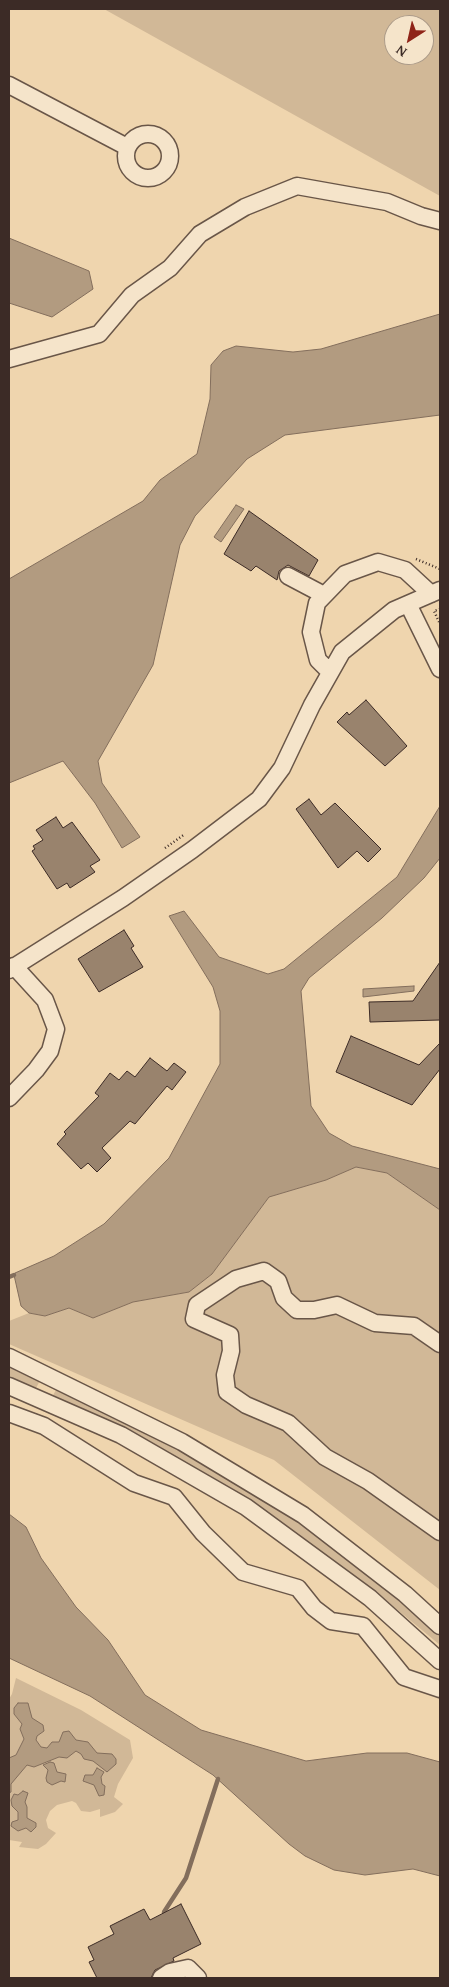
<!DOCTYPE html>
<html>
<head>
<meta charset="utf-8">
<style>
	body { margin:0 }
	#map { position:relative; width:449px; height:1987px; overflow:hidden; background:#efd5ae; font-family:"Gentium Book Plus",serif }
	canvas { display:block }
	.frame { position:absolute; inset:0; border:10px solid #3c2b26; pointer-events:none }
	.north { position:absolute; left:384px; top:15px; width:50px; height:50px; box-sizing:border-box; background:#f5e4ca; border:1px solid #ab9a88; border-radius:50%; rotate:215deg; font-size:14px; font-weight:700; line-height:20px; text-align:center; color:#3c2b26 }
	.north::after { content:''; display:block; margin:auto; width:18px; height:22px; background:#8f2418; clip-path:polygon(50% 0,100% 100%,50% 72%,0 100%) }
</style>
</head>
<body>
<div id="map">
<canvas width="449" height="1987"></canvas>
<div class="frame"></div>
<div class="north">N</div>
</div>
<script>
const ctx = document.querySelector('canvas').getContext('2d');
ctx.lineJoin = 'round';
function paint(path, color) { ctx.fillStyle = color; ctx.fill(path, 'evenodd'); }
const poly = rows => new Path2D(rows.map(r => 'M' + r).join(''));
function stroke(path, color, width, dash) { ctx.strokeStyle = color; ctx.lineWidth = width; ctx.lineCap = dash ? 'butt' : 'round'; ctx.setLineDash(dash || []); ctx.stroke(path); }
paint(poly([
	[104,9,440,9,440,196,280,107],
	[394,25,424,25,424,55,394,55],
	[356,1167,387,1173,440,1210,440,1590,274,1460,9,1344,9,1321,29,1313,45,1316,69,1308,93,1318,133,1302,189,1292,212,1274,269,1197,326,1180],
	[9,1363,42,1377,36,1388,9,1377],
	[58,1387,168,1440,280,1507,440,1631,440,1645,365,1583,276,1519,223,1485,53,1395],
	[16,1678,81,1710,130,1740,133,1758,118,1784,114,1797,123,1804,115,1812,100,1817,100,1809,90,1812,81,1811,76,1803,72,1801,57,1805,50,1811,46,1820,48,1828,56,1833,46,1844,38,1849,19,1847,22,1842,9,1840,9,1699,12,1694]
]), '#d1b897');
const water = poly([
	[9,238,89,271,93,289,52,317,9,303,9,238],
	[440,314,440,415,285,435,247,459,195,516,180,545,153,665,98,761,102,783,140,837,122,848,95,803,63,761,9,783,9,579,143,501,160,480,197,454,210,399,211,365,223,351,236,346,293,352,321,349,440,314],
	[236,505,244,509,221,542,214,537,236,505],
	[440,806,440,858,424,878,382,918,309,978,301,991,311,1106,329,1133,352,1146,440,1169,440,1210,387,1173,356,1167,326,1180,269,1197,212,1274,189,1292,133,1302,93,1318,69,1308,45,1316,29,1313,21,1306,14,1275,15,1273,54,1256,104,1224,169,1158,220,1064,220,1011,213,987,169,916,184,911,219,957,268,974,284,969,397,877,440,806],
	[414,986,414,991,363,997,363,989,414,986],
	[9,1514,26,1527,41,1558,76,1607,108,1640,145,1695,201,1730,306,1761,367,1753,407,1753,440,1762,440,1876,413,1869,365,1875,334,1870,305,1856,289,1844,213,1775,90,1696,9,1658,9,1514],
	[18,1703,28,1703,32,1718,43,1725,44,1731,37,1736,36,1740,41,1747,47,1748,52,1742,59,1742,63,1732,69,1731,76,1740,88,1742,97,1753,112,1754,116,1759,116,1764,107,1772,93,1761,84,1759,81,1754,76,1751,67,1758,59,1757,34,1767,27,1765,11,1784,11,1792,9,1793,9,1758,16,1755,24,1739,20,1729,22,1724,14,1714,14,1708,18,1703],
	[50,1762,54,1763,57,1772,66,1774,65,1782,61,1781,52,1785,47,1782,46,1778,48,1770,43,1765,50,1762],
	[97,1768,104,1772,101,1777,102,1784,105,1786,104,1795,99,1796,94,1785,83,1781,85,1775,93,1775,97,1768],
	[23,1791,28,1793,25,1802,27,1807,27,1818,36,1823,36,1827,31,1832,26,1828,18,1831,11,1826,12,1822,18,1820,18,1812,12,1806,11,1800,14,1794,18,1795,23,1791]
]);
paint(water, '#b29b80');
stroke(water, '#836e5c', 1);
stroke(poly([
	[9,1277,14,1275],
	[164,1912,186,1878,218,1779]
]), '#836e5c', 4.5);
const building = poly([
	[249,511,318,560,309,576,288,565,279,571,277,580,256,566,251,571,224,554,249,511],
	[366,700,407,746,385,766,337,722,347,712,349,715,366,700],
	[309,799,321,815,335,803,381,849,368,862,357,851,338,868,296,809,309,799],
	[56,817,63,828,72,822,100,860,90,866,95,872,70,888,67,883,57,889,32,851,35,849,33,846,43,840,36,830,56,817],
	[124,930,134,946,131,948,143,967,99,992,78,959,124,930],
	[440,962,440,1020,370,1022,369,1002,413,1001,440,962],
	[351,1036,419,1065,440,1043,440,1069,412,1105,336,1072,351,1036],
	[150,1058,167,1071,174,1063,186,1072,172,1090,167,1086,135,1124,130,1121,102,1148,111,1158,97,1172,88,1163,81,1169,57,1144,66,1134,64,1132,99,1096,95,1093,110,1073,119,1080,127,1071,135,1077,150,1058],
	[181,1904,201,1944,173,1958,174,1961,155,1970,151,1978,97,1978,89,1962,94,1960,88,1947,114,1934,110,1926,144,1909,150,1920,181,1904]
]);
paint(building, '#99836d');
stroke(building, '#3c2b26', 1);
const minor = poly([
	[9,85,127,147],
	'126 156a22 22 0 1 1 44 0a22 22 0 1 1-44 0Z',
	[9,359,99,334,132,295,170,268,200,234,245,207,297,186,387,202,421,216,440,221],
	[288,576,324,595],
	[408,604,440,669],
	[330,672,318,660,311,632,317,603,345,574,378,562,405,570,431,594],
	[9,970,123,898,192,850,259,799,282,768,312,705,342,652,394,610,440,590],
	[9,1098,36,1070,50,1051,56,1029,45,1000,14,966],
	[440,1344,414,1326,375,1323,337,1305,314,1310,297,1310,284,1298,278,1281,264,1271,236,1279,197,1305,194,1319,230,1335,231,1351,225,1375,227,1392,246,1405,288,1423,325,1457,368,1481,440,1532],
	[9,1357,182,1442,303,1515,405,1594,440,1626],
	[9,1386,121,1435,246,1507,370,1598,440,1661],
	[9,1413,44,1426,134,1483,174,1497,203,1533,243,1572,298,1588,314,1608,331,1621,363,1626,404,1677,440,1689],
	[161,1978,170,1972,188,1968,198,1978]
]);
stroke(minor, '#695648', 19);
stroke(poly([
	[416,559,440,569],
	[440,609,434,611,440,624],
	[165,848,185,834]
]), '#3c2b26', 2.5, [1, 2.5]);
stroke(minor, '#f5e4ca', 16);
</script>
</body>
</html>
